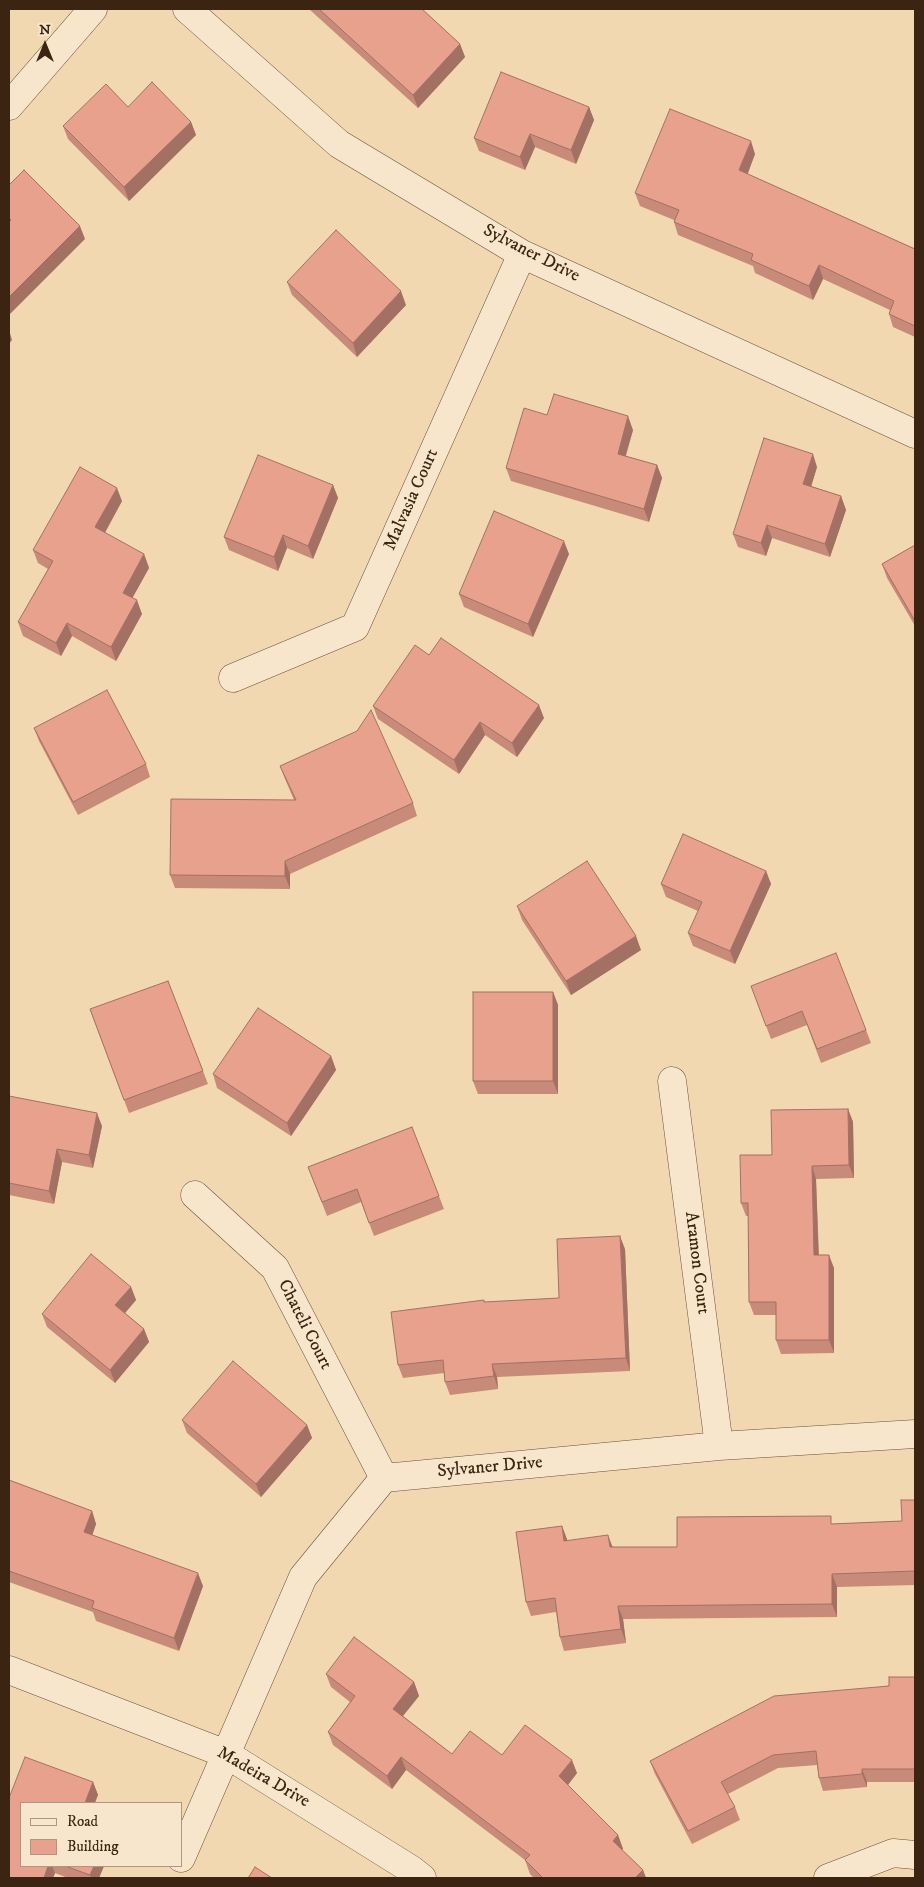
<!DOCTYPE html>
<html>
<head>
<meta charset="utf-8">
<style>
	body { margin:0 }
	#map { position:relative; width:924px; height:1887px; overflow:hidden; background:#f2d8b0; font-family:"IM FELL DW Pica",serif }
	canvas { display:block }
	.frame { position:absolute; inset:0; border:10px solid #3c2412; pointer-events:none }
	.legend { position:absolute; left:20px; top:1802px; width:162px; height:65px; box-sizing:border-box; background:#f7e6cc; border:1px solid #ac9882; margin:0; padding:6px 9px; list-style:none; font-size:15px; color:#3c2412 }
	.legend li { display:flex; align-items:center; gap:10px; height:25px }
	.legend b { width:25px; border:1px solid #ac9882 }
	.north { position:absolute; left:20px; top:20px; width:50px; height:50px; -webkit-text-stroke:4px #f7e6cc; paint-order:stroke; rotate:0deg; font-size:14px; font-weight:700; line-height:20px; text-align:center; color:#3c2412 }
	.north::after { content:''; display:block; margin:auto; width:18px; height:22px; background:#3c2412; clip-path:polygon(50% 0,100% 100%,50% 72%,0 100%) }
</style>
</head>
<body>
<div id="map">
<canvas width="924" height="1887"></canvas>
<div class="frame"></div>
<ul class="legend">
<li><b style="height:6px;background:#f7e6cc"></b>Road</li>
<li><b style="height:14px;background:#e8a18d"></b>Building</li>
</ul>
<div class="north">N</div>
</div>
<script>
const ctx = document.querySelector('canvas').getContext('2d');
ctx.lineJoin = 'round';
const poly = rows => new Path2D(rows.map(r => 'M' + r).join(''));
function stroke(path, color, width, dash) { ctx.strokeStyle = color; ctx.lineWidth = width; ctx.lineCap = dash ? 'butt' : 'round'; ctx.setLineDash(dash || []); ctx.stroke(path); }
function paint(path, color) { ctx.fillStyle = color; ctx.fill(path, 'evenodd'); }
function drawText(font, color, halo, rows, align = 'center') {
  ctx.font = font + ' "IM FELL DW Pica",serif'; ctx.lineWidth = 4.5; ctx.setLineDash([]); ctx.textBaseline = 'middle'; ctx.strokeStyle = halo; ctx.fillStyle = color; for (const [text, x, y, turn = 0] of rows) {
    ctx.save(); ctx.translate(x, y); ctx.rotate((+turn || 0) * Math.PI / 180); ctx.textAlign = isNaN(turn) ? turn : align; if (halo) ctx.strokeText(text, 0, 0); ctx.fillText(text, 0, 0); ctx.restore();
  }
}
const minor = poly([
	[187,9,339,144,522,254,915,434],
	[9,106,93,9],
	[233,678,355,627,522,254],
	[672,1081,719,1446],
	[195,1195,275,1268,384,1478],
	[9,1670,226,1754,412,1870,422,1878],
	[181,1858,303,1577,384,1478,719,1446,915,1434],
	[828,1878,893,1853,915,1855]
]);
stroke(minor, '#6a513a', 29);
stroke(minor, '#f7e6cc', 28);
paint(poly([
	[309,9,422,9,460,44,465,57,418,108],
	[128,107,191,122,196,135,129,201,68,139,63,126],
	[589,107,594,120,576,164,535,147,525,170,479,151,474,138],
	[755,154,747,174,915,249,915,337,893,327,889,314,890,310,823,279,813,300,755,273,753,266,678,235,674,222,674,220,640,206,635,193],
	[287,282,406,305,357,357,292,295],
	[547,415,633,430,626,456,657,465,662,478,649,522,511,481,506,468],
	[817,467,811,486,841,496,846,510,830,557,772,538,766,556,738,547,733,534],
	[333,485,338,498,313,559,287,548,278,571,229,550,224,537],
	[122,501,105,533,144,554,149,568,132,598,142,614,116,661,72,636,61,656,23,636,18,622,48,569,38,563,33,550],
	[915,545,915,626,887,578,882,564],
	[569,554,533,637,464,607,459,594],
	[429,655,544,718,517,757,485,735,459,774,378,719,373,706],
	[34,728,146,764,150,777,78,815,39,741],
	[280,766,413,803,417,816,290,874,290,889,175,888,170,875,294,800,285,779],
	[766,871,771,884,735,964,693,946,688,933,698,911,666,897,661,884],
	[517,906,641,950,571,995,522,920],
	[168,981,208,1084,129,1113,90,1010],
	[751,986,866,1030,871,1043,821,1063,807,1025,771,1039],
	[553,992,558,1005,558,1094,478,1094,473,1081],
	[331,1056,336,1070,291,1136,217,1088,213,1074],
	[9,1098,102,1126,93,1168,62,1162,54,1204,9,1195],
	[848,1109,853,1122,854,1178,816,1179,819,1255,834,1268,834,1353,781,1354,776,1340,776,1315,754,1315,749,1302,748,1216,746,1216,741,1203,772,1155],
	[412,1127,444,1209,374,1236,361,1202,327,1216,308,1167],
	[625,1249,630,1371,497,1377,498,1389,450,1395,445,1382,444,1373,403,1378,398,1365,484,1302,559,1298],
	[131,1287,136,1300,125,1313,144,1329,149,1342,115,1383,47,1327,42,1314],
	[182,1420,307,1425,312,1438,261,1497,187,1433],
	[9,1480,92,1511,96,1524,92,1535,203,1586,179,1651,96,1621,93,1612,9,1582],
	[915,1500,915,1585,837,1587,837,1617,623,1619,626,1643,564,1651,560,1637,556,1612,531,1616,526,1602,562,1526,567,1541,613,1547,677,1547,834,1524,902,1521],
	[326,1674,414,1682,419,1696,403,1716,452,1754,502,1755,577,1773,568,1785,618,1835,623,1849,622,1850,643,1870,646,1878,534,1878,530,1874,525,1860,406,1770,392,1789,333,1745,328,1732,350,1702,331,1687],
	[915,1677,915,1782,867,1782,867,1787,823,1791,819,1778,817,1765,778,1768,728,1794,735,1807,740,1820,692,1844,655,1774,650,1761],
	[93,1782,98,1795,21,1866,104,1866,99,1878,68,1878,55,1873,53,1878,9,1878]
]), '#c88a79');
paint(poly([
	[460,44,465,57,418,108,413,95],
	[589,107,594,120,576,164,571,150],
	[191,122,196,135,129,201,124,187],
	[530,134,535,147,525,170,520,157],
	[751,141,755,154,744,184,739,170],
	[80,226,85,239,9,315,9,297],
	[819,265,823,279,813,300,809,286],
	[401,291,406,305,357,357,353,343],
	[9,330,12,340,9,344],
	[628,416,633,430,622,467,618,454],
	[813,454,817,467,808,497,803,484],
	[657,465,662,478,649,522,644,509],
	[333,485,338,498,313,559,308,546],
	[117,488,122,501,100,541,95,527],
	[841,496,846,510,830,557,825,544],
	[767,525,772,538,766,556,761,543],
	[283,535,287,548,278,571,274,557],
	[564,541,569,554,533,637,528,624],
	[144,554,149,568,128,606,123,593],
	[137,600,142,614,116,661,111,647],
	[67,623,72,636,61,656,56,643],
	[539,705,544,718,517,757,512,743],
	[480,722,485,735,459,774,454,760],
	[285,861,290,874,290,889,285,876],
	[766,871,771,884,735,964,730,951],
	[636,936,641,950,571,995,566,981],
	[553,992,558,1005,558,1094,553,1081],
	[331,1056,336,1070,291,1136,287,1123],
	[848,1109,853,1122,854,1178,849,1165],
	[97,1113,102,1126,93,1168,89,1155],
	[57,1149,62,1162,54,1204,49,1191],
	[812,1166,816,1179,819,1268,814,1255],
	[620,1236,625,1249,630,1371,626,1358],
	[829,1255,834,1268,834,1353,829,1340],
	[131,1287,136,1300,120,1319,115,1305],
	[144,1329,149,1342,115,1383,110,1370],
	[492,1364,497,1377,498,1389,494,1376],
	[307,1425,312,1438,261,1497,256,1484],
	[92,1511,96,1524,89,1545,84,1532],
	[562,1526,567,1539,569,1555,564,1541],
	[608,1535,613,1548,610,1547],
	[198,1573,203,1586,179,1651,174,1638],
	[832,1574,837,1587,837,1617,832,1604],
	[618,1606,623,1619,626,1643,621,1629],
	[414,1682,419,1696,398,1722,393,1709],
	[401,1757,406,1770,392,1789,387,1776],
	[572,1760,577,1773,564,1790,559,1776],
	[862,1769,867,1782,867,1787,862,1774],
	[93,1782,98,1795,95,1803,85,1803],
	[618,1835,623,1849,617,1854,613,1841],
	[48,1866,52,1866,55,1873,53,1878,44,1878],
	[94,1866,104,1866,99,1878,91,1878,90,1875],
	[643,1870,646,1878,635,1878]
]), '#a27163');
const building = poly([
	[319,9,422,9,460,44,413,95,319,9],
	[501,72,589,107,571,150,530,134,520,157,474,138,501,72],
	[152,82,191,122,124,187,63,126,106,84,128,107,152,82],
	[670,109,751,141,739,170,915,249,915,326,889,314,894,301,819,265,809,286,751,260,753,254,674,222,679,210,635,193,670,109],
	[24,170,80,226,9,297,9,222,11,220,9,218,9,185,24,170],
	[336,230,401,291,353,343,287,282,336,230],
	[554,394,628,416,618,454,657,465,644,509,506,468,524,408,547,415,554,394],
	[764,438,813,454,803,484,841,496,825,544,767,525,761,543,733,534,764,438],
	[258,455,333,485,308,546,283,535,274,557,224,537,258,455],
	[80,467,117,488,95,527,144,554,123,593,137,600,111,647,67,623,56,643,18,622,53,561,33,550,80,467],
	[494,511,564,541,528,624,459,594,494,511],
	[915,545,915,621,882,564,915,545],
	[441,638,539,705,512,743,480,722,454,760,373,706,415,645,429,655,441,638],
	[107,690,146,764,73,802,34,728,107,690],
	[371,710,413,803,285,861,285,876,170,875,171,799,296,800,280,766,357,731,371,710],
	[683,834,766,871,730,951,688,933,702,902,661,884,683,834],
	[587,861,636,936,566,981,517,906,587,861],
	[836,953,866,1030,817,1049,802,1011,766,1026,751,986,836,953],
	[168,981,203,1071,124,1100,90,1009,168,981],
	[473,992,553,992,553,1081,473,1081,473,992],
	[258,1008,331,1056,287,1123,213,1074,258,1008],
	[9,1096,97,1113,89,1155,57,1149,49,1191,9,1183,9,1096],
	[848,1109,849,1165,812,1166,814,1255,829,1255,829,1340,776,1340,776,1302,749,1302,748,1203,741,1203,740,1155,772,1155,771,1110,848,1109],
	[412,1127,439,1196,369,1223,357,1189,322,1202,308,1167,412,1127],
	[620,1236,626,1358,492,1364,494,1376,445,1382,443,1360,398,1365,391,1312,484,1300,484,1302,559,1298,557,1239,620,1236],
	[91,1254,131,1287,115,1305,144,1329,110,1370,42,1314,91,1254],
	[233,1361,307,1425,256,1484,182,1420,233,1361],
	[9,1480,92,1511,84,1532,198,1573,174,1638,92,1608,94,1601,9,1571,9,1480],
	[901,1500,915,1500,915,1571,832,1574,832,1604,618,1606,621,1629,560,1637,555,1598,526,1602,516,1532,562,1526,564,1541,608,1535,610,1547,677,1547,677,1517,831,1516,831,1524,902,1521,901,1500],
	[354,1637,414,1682,393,1709,452,1754,470,1731,502,1755,525,1725,572,1760,559,1776,618,1835,613,1841,643,1870,635,1878,543,1878,525,1860,530,1855,401,1757,387,1776,328,1732,355,1696,326,1674,354,1637],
	[889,1677,915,1677,915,1769,862,1769,862,1774,819,1778,816,1751,773,1755,721,1782,735,1807,688,1831,650,1761,774,1696,889,1686,889,1677],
	[25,1757,93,1782,85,1803,21,1803,21,1866,48,1866,44,1878,9,1878,9,1798,25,1757],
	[65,1866,94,1866,90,1875,65,1866],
	[255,1867,272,1878,248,1878,255,1867]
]);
paint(building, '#e8a18d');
stroke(building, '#a27163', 1);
drawText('18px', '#3c2412', '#f7e6cc', [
	["Sylvaner Drive",531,254,27],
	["Malvasia Court",412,500,-66],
	["Aramon Court",696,1263,83],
	["Chateli Court",304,1325,63],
	["Sylvaner Drive",490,1468,-5],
	["Madeira Drive",263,1778,30]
]);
</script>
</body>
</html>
